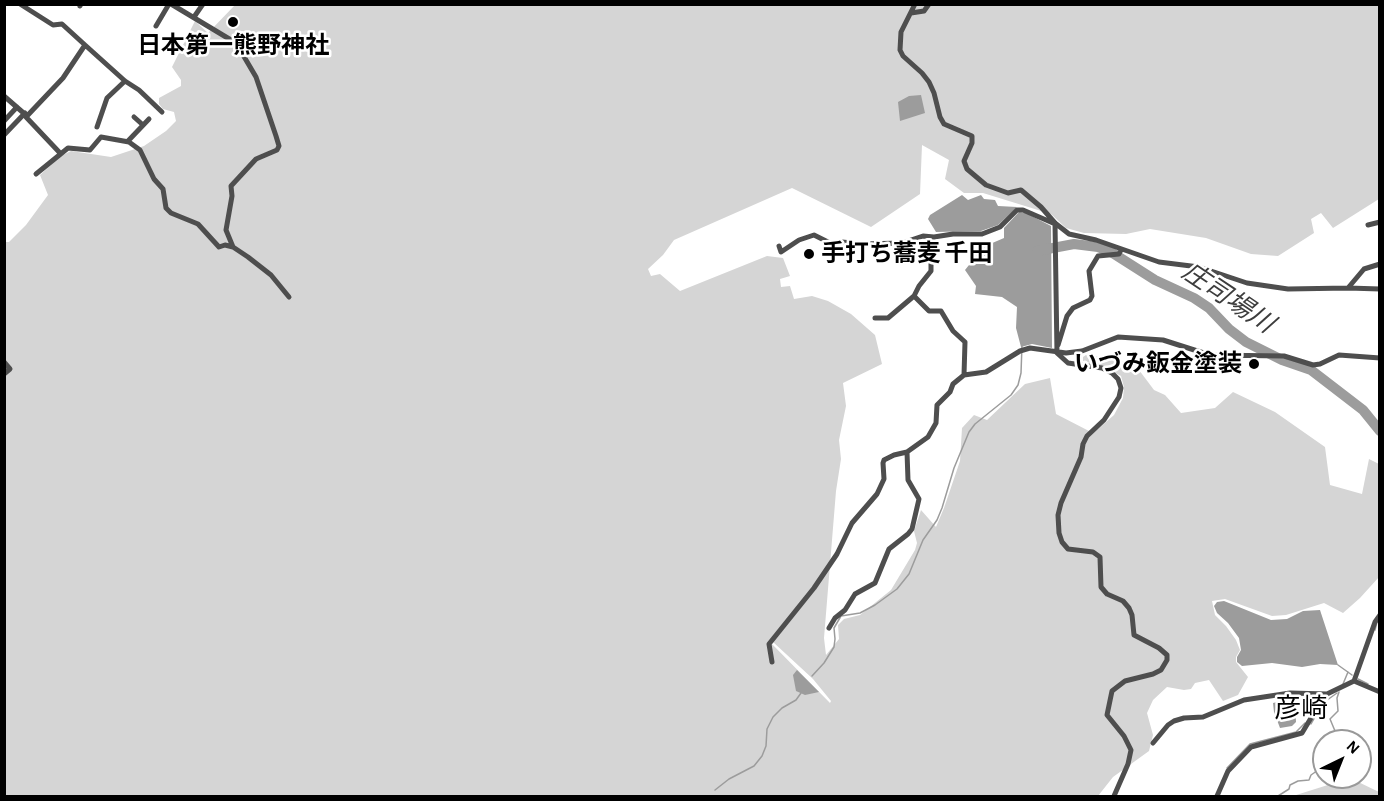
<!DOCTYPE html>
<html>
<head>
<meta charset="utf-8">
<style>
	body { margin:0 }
	#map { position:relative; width:1384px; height:801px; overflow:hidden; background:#fff; font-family:"Alegreya Sans",sans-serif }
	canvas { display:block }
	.frame { position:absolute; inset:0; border:6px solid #000; pointer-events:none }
	.north { position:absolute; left:1312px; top:729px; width:60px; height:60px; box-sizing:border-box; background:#fff; border:2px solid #999; border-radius:50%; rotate:43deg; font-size:16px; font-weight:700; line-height:24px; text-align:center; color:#000 }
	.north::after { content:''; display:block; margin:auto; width:21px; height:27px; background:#000; clip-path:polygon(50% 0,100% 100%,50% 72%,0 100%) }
</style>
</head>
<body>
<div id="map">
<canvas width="1384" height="801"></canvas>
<div class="frame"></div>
<div class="north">N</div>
</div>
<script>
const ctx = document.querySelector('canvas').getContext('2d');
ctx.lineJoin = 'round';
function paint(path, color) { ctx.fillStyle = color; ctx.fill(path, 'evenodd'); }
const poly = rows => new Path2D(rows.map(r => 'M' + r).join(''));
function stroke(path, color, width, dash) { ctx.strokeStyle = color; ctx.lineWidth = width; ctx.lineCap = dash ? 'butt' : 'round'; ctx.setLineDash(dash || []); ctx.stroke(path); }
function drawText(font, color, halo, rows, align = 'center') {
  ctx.font = font + ' "Alegreya Sans","Noto Sans JP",sans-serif'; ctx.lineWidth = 5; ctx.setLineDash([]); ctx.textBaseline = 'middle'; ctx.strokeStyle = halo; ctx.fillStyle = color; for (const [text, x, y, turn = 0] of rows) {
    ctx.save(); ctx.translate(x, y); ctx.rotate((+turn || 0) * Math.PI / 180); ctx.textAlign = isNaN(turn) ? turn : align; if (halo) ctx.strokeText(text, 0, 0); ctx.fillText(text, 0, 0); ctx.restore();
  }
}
paint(poly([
	[235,5,1379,5,1379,199,1333,228,1321,213,1311,219,1314,233,1278,256,1251,254,1206,238,1150,229,1126,234,1084,233,1066,228,1051,214,983,193,964,193,945,179,949,160,922,145,920,194,871,227,792,188,674,240,663,255,648,269,651,276,660,274,680,291,767,256,783,258,790,276,780,279,781,287,790,286,794,299,812,296,828,301,851,314,875,335,882,364,843,383,846,406,839,440,841,459,836,491,824,638,826,655,839,639,838,625,844,619,860,615,891,590,915,550,917,543,914,531,921,510,936,527,944,508,960,461,962,428,974,415,987,420,1025,384,1050,378,1056,414,1089,431,1098,429,1114,415,1123,398,1124,387,1121,376,1105,367,1083,361,1083,357,1086,355,1117,359,1139,370,1154,390,1165,395,1181,413,1215,408,1233,392,1275,412,1325,447,1330,485,1362,494,1369,459,1379,464,1379,577,1360,598,1343,613,1324,603,1286,615,1272,616,1225,599,1212,601,1215,615,1226,626,1236,640,1240,650,1236,657,1236,662,1248,677,1238,695,1223,701,1209,680,1195,683,1191,689,1184,690,1167,687,1153,700,1147,713,1153,735,1149,751,1113,777,1098,796,5,796,4,242,9,242,26,225,48,195,40,175,61,156,71,151,111,157,144,146,166,131,176,121,174,112,163,109,159,104,159,98,181,86,181,80,172,67,195,21,208,33],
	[773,642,813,679,831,701,830,703,771,643],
	[1350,778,1379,792,1379,796,1293,796]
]), '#d5d5d5');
paint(poly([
	[921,95,925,113,900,121,898,102,909,96],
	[962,195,968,200,981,195,984,199,995,200,998,206,1017,207,998,225,981,231,936,232,928,219,930,215],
	[1019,212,1026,213,1051,226,1052,348,1032,344,1021,347,1016,328,1017,307,1002,297,975,294,976,286,965,270,973,260,971,256,976,250,1004,238,1004,228],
	[1224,601,1271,620,1287,619,1303,611,1320,610,1338,665,1320,664,1302,667,1272,663,1242,666,1237,662,1237,657,1241,650,1239,638,1228,623,1217,613,1214,606,1217,602],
	[797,670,819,692,805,695,796,691,793,675],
	[1290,699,1295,700,1296,722,1292,726,1280,728,1274,712,1273,703]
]), '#9c9c9c');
stroke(poly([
	[1375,630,1377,622],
	[1338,665,1352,675],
	[812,676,824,663,834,647,835,639,834,628,841,616,860,613,875,605,897,589,909,574,923,540,937,520,942,508,954,468,969,432,975,424,1011,395,1018,385,1021,373,1022,345],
	[1358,679,1368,684],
	[1343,684,1348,672],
	[1311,724,1323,703,1337,693],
	[1335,741,1335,731,1330,719,1338,711,1337,698,1339,692],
	[1227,768,1250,744,1296,732,1305,723],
	[715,790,729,779,754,766,762,756,766,746,767,729,773,717,782,708,796,700,801,693],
	[1278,796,1289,789,1290,785,1298,781,1309,780,1311,775,1324,766]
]), '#9c9c9c', 1.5);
stroke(poly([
	[1037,251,1074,244,1098,247,1111,252,1155,280,1194,298,1209,308,1229,329,1246,342,1282,360,1311,370,1363,410,1380,431]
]), '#9c9c9c', 10);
stroke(poly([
	[171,4,236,43,256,77,276,136,279,146,277,150,256,159,231,186,232,196,226,230,233,247],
	[915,4,901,32,900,50,903,56,922,73,929,82,934,93,940,117,944,124,972,136,972,143,964,161,967,169,986,185,1008,193,1021,190,1041,207,1055,223,1069,234,1096,240,1159,262,1199,267,1247,283,1288,289,1348,288,1364,269,1380,264],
	[80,6,81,4],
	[911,13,924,11,929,4],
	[194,17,203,4],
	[156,26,169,4],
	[85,45,125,81,139,90,162,112],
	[4,96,27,116,63,78,85,45,62,24,53,25,20,4],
	[27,116,26,117,60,153],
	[134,117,143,125],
	[4,121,17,107],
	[97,127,107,98,125,81],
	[4,135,25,113],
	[128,141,149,119],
	[36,174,68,148,90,150,101,137,129,142,140,150,154,179,163,189,166,208,171,213,198,224,219,247,225,245,233,247,248,257,271,275,289,297],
	[1055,223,1057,353,1068,363,1102,368,1112,373,1118,379,1121,388,1119,397,1104,420,1087,436,1083,444,1081,457,1061,503,1058,515,1059,533,1062,542,1068,549,1093,552,1100,557,1101,587,1107,594,1123,601,1129,608,1132,615,1134,635,1159,648,1167,655,1167,660,1161,670,1153,674,1125,681,1112,691,1107,715,1124,736,1131,750,1128,764,1114,796],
	[1368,225,1380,222],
	[779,246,781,252,799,240,814,235,834,245,842,242,862,244,902,243,923,236,934,237],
	[1348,288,1380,289],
	[875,318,888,318,914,296],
	[1058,345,1067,316,1073,308,1090,300,1092,296,1089,271,1098,256,1119,254,1121,250],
	[4,362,10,369,4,374],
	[964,375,965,342,953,331,941,311,929,311,914,296,919,286,931,271,931,244,934,237,953,234,982,234,1000,227,1017,210,1023,210,1053,223],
	[829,628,835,618,845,610,855,594,875,583,889,549,908,534,912,529,919,499,908,480,907,452],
	[772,662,769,644,814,588,837,554,852,523,877,494,884,479,883,463,884,460,894,455,907,452,928,437,936,423,937,405,950,392,953,384,964,375,986,372,1020,351,1030,348,1066,353,1082,351,1118,337,1163,340,1210,355,1284,356,1313,365,1320,364,1339,355,1380,358],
	[1354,681,1380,692],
	[1153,743,1168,725,1174,721,1184,718,1203,717,1244,700,1290,693,1327,694],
	[1217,796,1228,771,1251,747,1302,733,1323,698,1327,694,1354,681,1375,622,1380,615]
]), '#4e4e4e', 5);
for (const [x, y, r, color] of [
	[233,22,6,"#000"],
	[809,254,6,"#000"],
	[1254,364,6,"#000"]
]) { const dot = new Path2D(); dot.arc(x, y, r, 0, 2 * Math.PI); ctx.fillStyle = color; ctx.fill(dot); stroke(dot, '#fff', 2); }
drawText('bold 24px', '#000', '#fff', [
	["日本第一熊野神社",233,46],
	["手打ち蕎麦 千田",821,254,"left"],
	["いづみ鈑金塗装",1242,364,"right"]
]);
drawText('italic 26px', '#3d3d3d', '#fff', [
	["庄司場川",1228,298,34]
]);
drawText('27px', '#000', '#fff', [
	["彦崎",1301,709]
]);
</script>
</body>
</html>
